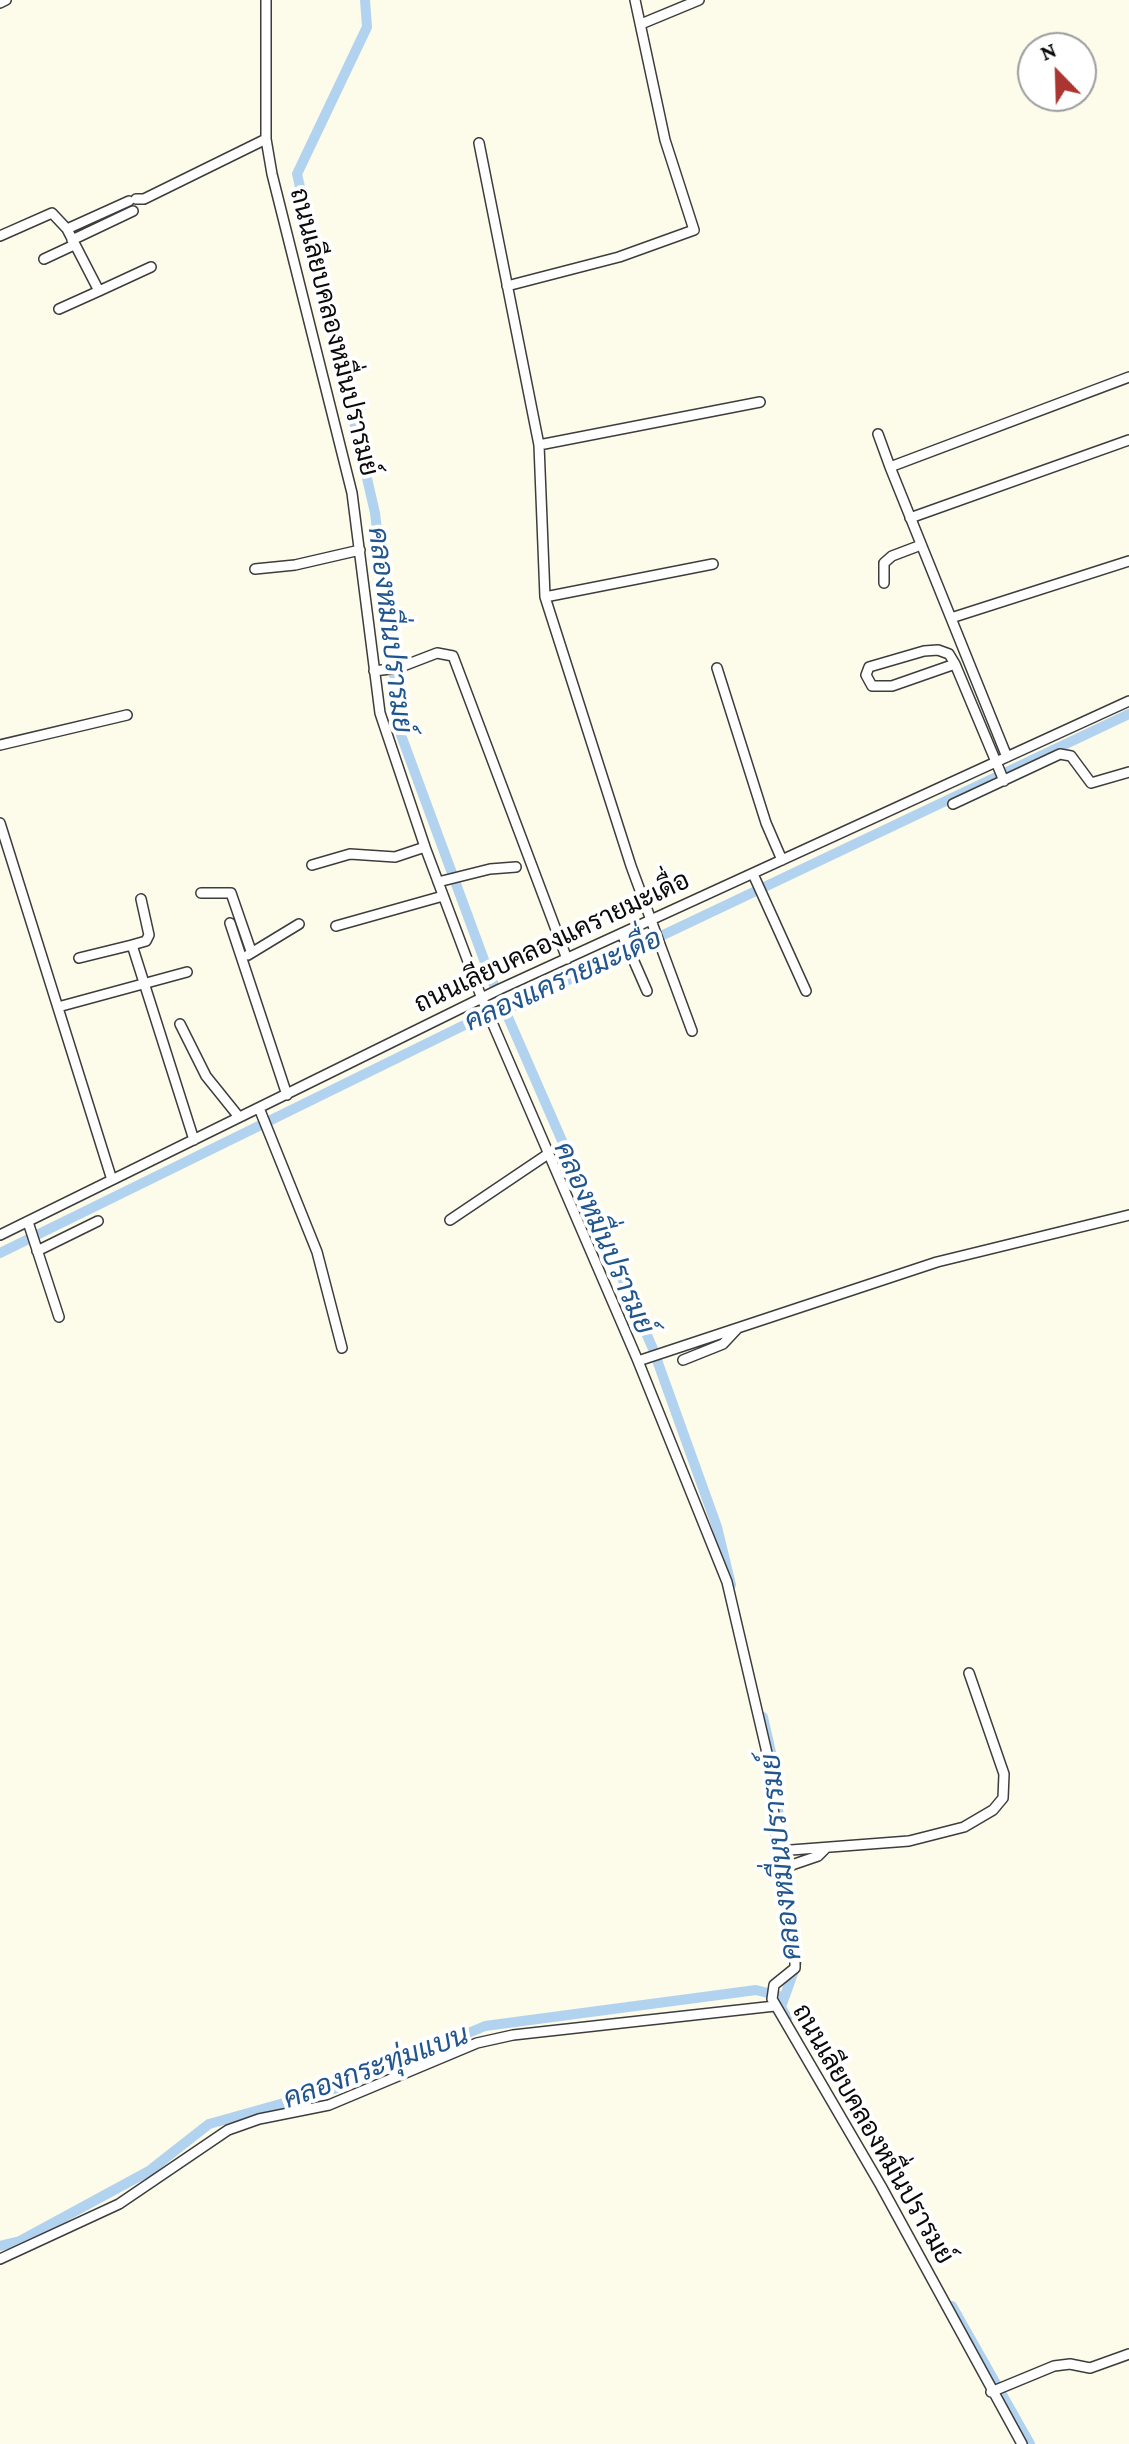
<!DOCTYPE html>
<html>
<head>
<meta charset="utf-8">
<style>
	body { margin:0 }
	#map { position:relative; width:1129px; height:2444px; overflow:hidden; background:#fdfbe9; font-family:"Crimson Pro",serif }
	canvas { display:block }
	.north { position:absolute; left:1017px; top:32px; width:80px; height:80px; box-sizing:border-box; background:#fff; border:2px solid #9d9d9d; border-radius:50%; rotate:337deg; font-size:22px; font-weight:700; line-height:32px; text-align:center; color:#0a0a0a }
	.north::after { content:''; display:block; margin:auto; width:28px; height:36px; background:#ab3531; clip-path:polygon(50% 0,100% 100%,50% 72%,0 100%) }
</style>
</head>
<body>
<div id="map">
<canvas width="1129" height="2444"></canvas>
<div class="north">N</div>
</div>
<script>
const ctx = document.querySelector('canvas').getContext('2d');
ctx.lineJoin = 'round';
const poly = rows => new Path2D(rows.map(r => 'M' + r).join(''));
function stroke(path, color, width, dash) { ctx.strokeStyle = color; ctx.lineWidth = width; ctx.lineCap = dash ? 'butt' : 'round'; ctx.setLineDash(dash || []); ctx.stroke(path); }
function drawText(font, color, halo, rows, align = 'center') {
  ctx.font = font + ' "Crimson Pro",Sarabun,serif'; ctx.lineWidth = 8; ctx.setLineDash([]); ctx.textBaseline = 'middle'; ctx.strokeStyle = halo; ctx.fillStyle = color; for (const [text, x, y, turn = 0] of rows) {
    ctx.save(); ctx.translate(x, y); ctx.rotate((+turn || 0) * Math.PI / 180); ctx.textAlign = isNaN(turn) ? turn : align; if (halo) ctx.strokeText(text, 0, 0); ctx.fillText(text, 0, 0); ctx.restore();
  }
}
stroke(poly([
	[365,0,367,27,297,174,375,513,401,735,490,976,653,1349,717,1527,731,1585],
	[0,1253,493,1011,505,1010,1129,714],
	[763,1717,771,1752,786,1875],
	[787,2018,781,2007,797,1962],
	[0,2246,20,2241,149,2171,209,2124,341,2087,485,2026,756,1990,779,1996],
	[952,2306,1030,2444]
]), '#b2d3ef', 10);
const minor = poly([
	[266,0,266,139,272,174,352,493,380,713,425,847,482,999,638,1361,727,1582,767,1753,778,1851,795,1951,795,1968,774,1985,772,1999,881,2186,1022,2444],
	[0,3,6,0],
	[641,24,699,0],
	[479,143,539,445,545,597,631,866,692,1031],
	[136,199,144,199,266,139],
	[67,229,129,201],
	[0,236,52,213,67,229,99,291,151,267],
	[72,240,133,211],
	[44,259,74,245],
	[507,286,619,257,694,230,665,140,635,0],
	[59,309,99,291],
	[878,434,890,467],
	[539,445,760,402],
	[910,518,1129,440],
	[255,569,295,565,360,550],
	[884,583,884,563,892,556,921,545],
	[545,597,713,564],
	[951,618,1129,561],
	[955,664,892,686,872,686,866,675,869,667,924,651,938,650,949,654,955,664,1004,781],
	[717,668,766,823,782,860],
	[374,671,398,668,437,653,453,656,567,959],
	[0,745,127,715],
	[1007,757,890,467,1129,377],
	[953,804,1060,754,1071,756,1091,783,1129,772],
	[0,823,112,1180],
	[312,865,350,854,395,857,425,847],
	[753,874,806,991],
	[438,882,490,869,516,867],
	[201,893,231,893,251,951],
	[141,899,149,935,146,941,132,945,194,1140],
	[230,923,287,1095],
	[336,926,443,896],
	[622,934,647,991],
	[248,955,299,924],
	[79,958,132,945],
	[58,1007,187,972],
	[180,1024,206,1076,239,1117],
	[259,1108,317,1252,342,1348],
	[450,1220,548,1154],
	[28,1222,59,1317],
	[0,1235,500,989,1129,701],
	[37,1251,98,1221],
	[683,1360,723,1344,737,1329],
	[638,1361,937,1262,1129,1215],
	[778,1851,909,1841,964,1827,993,1810,1003,1798,1004,1774,969,1673],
	[780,1869,818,1856,826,1848],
	[0,2259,119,2204,228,2130,259,2119,329,2105,477,2043,513,2035,775,2006],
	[991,2392,1054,2366,1070,2364,1090,2368,1129,2354]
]);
stroke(minor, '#3d3d3d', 12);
stroke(minor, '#fff', 9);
drawText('26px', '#0a0a0a', '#fff', [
	["ถนนเลียบคลองหมื่นปรารมย์",334,332,76],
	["ถนนเลียบคลองแครายมะเดื่อ",552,942,-25],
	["ถนนเลียบคลองหมื่นปรารมย์",873,2134,60]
]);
drawText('italic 28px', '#21558e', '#fff', [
	["คลองหมื่นปรารมย์",390,630,83],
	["คลองแครายมะเดื่อ",563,980,-24],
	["คลองหมื่นปรารมย์",604,1238,66],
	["คลองหมื่นปรารมย์",781,1857,-96],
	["คลองกระทุ่มแบน",376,2067,-20]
]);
</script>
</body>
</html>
